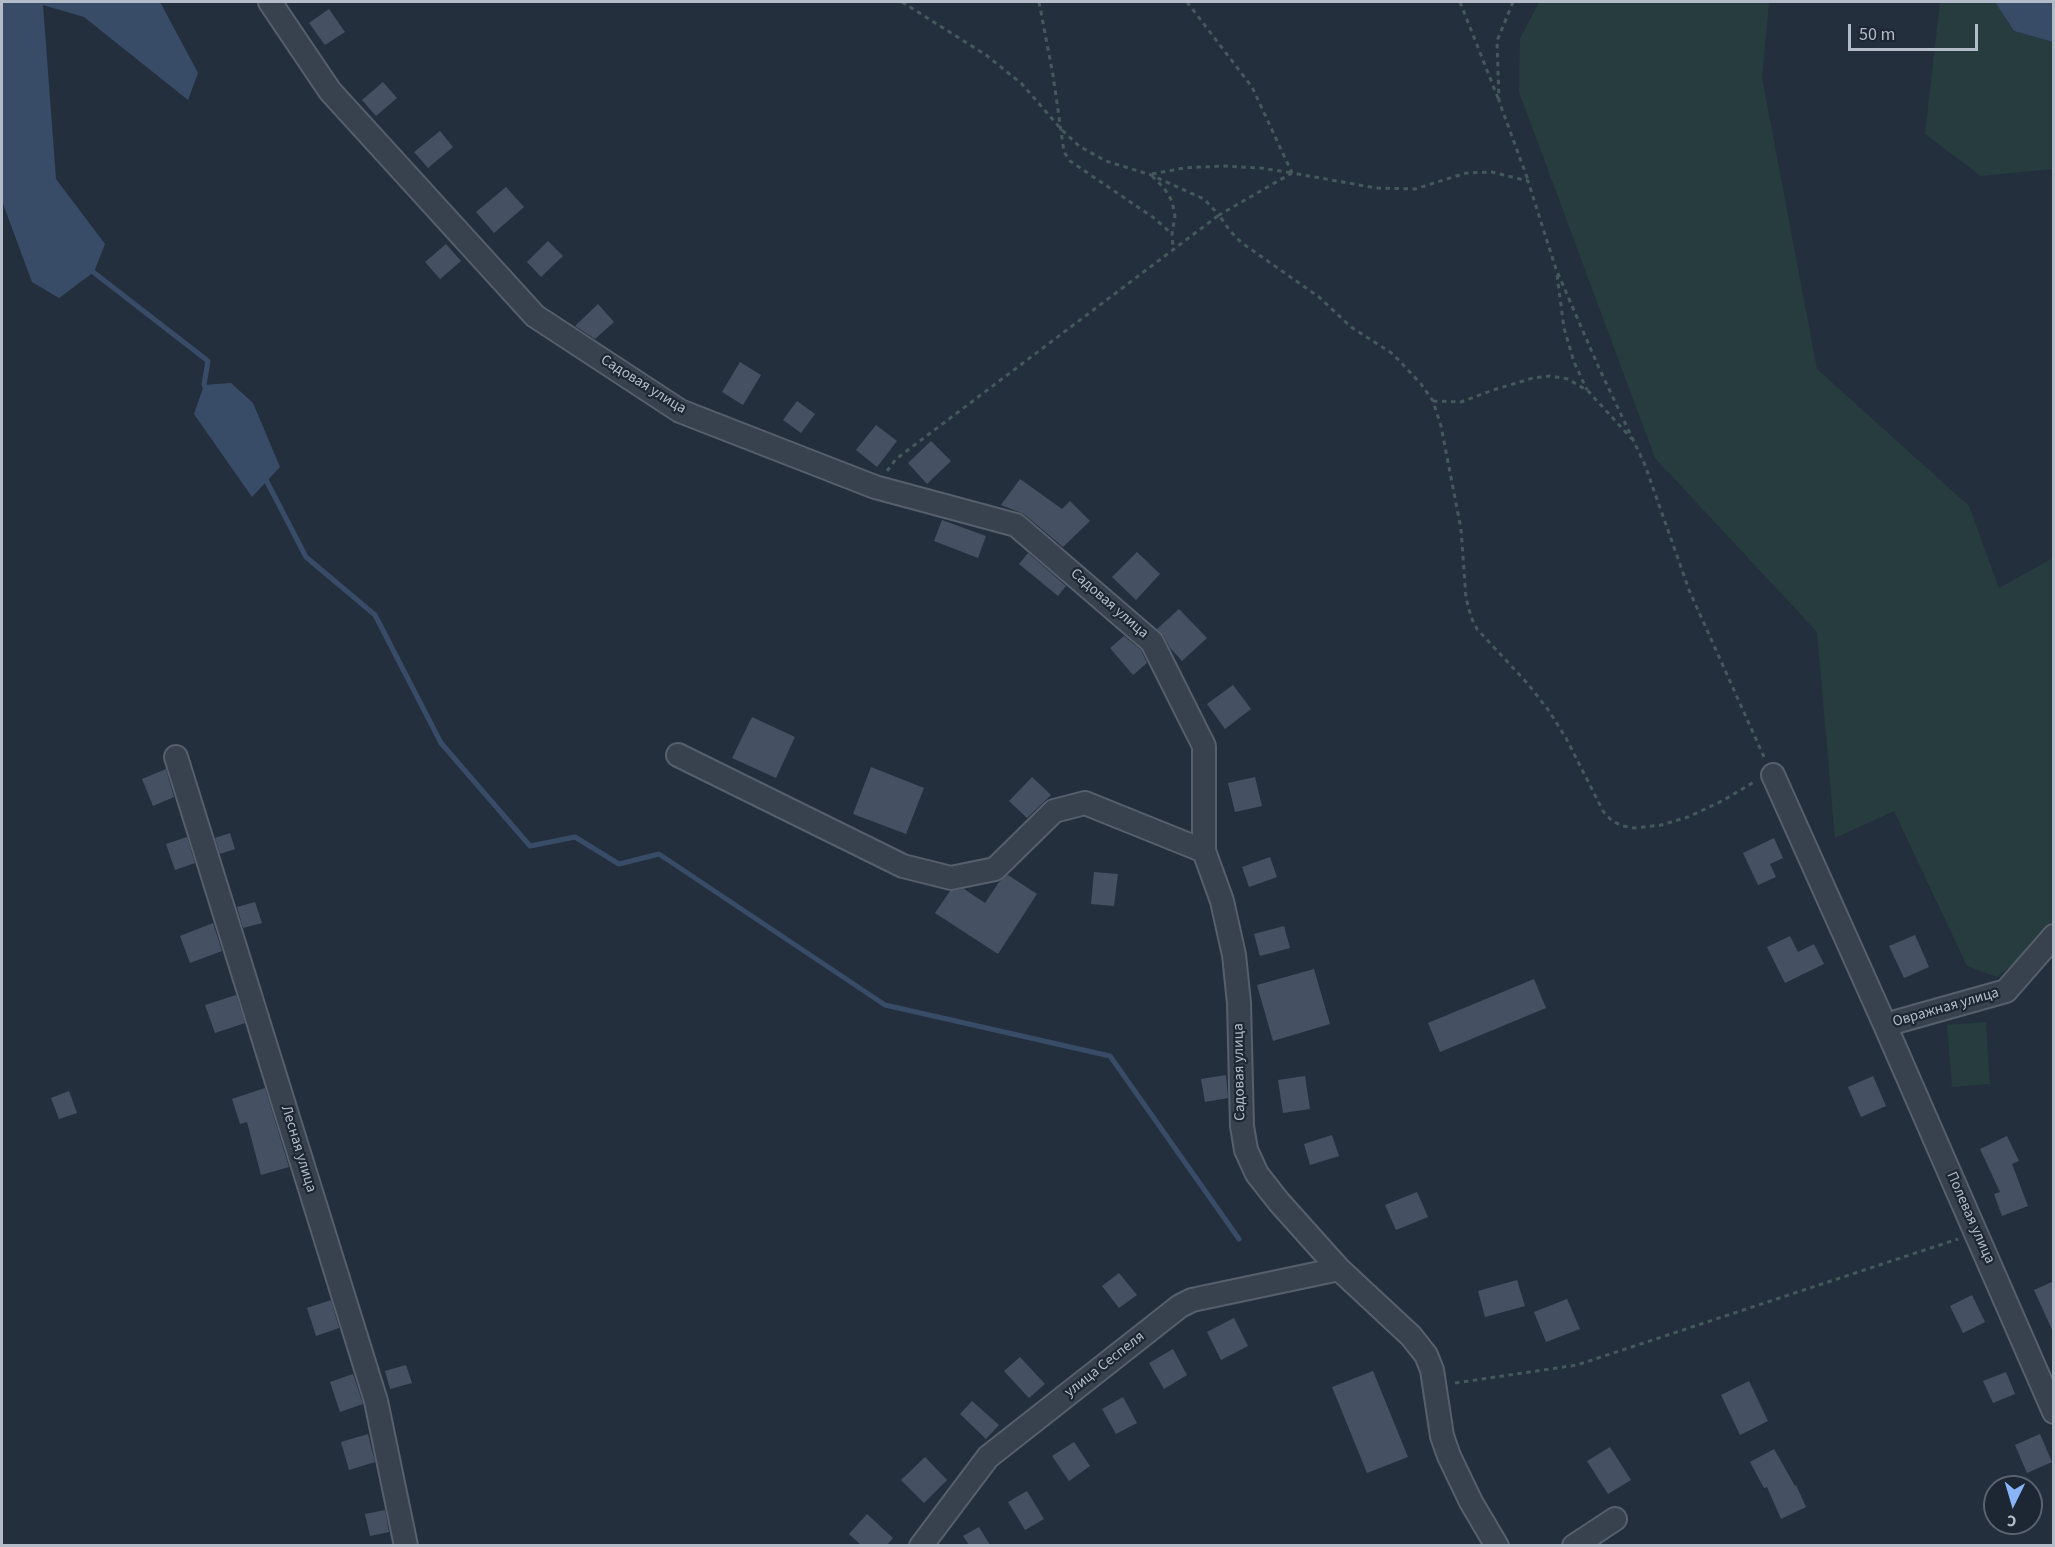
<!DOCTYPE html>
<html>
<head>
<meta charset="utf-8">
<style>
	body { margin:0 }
	#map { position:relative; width:2055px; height:1547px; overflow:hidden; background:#242f3e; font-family:"Source Sans 3",sans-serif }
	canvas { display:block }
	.frame { position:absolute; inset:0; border:3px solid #b4bcc9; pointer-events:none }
	.north { position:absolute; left:1983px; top:1475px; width:60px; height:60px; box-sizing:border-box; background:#1d2633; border:2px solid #59626f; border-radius:50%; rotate:185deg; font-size:16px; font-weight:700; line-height:24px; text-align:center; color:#b4bcc9 }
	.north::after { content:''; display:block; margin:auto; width:21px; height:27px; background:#8ab4f8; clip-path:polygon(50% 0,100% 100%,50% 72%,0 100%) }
	.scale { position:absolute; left:1848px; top:24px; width:130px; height:27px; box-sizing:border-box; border:3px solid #b4bcc9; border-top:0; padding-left:8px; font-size:18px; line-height:21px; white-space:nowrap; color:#b4bcc9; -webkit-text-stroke:4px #1d2633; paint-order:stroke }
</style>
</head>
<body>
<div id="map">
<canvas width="2055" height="1547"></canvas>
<div class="frame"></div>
<div class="north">С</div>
<div class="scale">50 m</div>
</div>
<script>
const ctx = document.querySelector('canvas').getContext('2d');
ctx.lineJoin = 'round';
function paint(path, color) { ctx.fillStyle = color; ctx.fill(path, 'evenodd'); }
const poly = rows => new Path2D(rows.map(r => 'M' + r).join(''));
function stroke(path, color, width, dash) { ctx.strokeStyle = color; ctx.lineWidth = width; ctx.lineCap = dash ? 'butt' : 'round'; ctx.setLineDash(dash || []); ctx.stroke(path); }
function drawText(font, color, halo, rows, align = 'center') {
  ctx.font = font + ' "Source Sans 3",sans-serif'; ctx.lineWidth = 4.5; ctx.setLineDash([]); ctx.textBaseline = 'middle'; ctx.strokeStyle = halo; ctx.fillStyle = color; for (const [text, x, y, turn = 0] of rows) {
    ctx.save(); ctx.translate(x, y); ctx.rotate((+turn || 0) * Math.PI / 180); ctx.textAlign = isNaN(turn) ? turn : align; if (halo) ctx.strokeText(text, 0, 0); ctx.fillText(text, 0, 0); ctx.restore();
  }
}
paint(poly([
	[1539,2,1769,2,1762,78,1817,369,1969,506,1999,588,2053,558,2053,933,1997,977,1967,966,1894,811,1835,838,1817,632,1655,458,1519,92,1520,39],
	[1940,2,1995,2,2014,31,2053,42,2053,169,1981,176,1925,134],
	[1986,1022,1990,1084,1952,1087,1947,1025]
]), '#263c3f');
paint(poly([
	[2,2,160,2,198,73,188,100,84,17,43,5,56,179,105,244,94,272,59,298,32,282,2,201],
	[1995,2,2053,2,2053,42,2014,31],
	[231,383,253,403,280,467,252,497,194,414,204,385]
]), '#394c67');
stroke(poly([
	[88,268,208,361,204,385,207,391],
	[264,476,306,557,375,615,441,743,530,846,575,837,619,864,659,854,885,1005,1110,1056,1239,1239]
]), '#394c67', 5);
paint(poly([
	[329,9,345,32,325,45,309,23],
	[383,82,397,98,376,116,362,100],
	[440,131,453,147,428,168,414,152],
	[506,187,524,207,494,233,476,212],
	[548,241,563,256,541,277,527,262],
	[446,244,461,261,440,279,425,262],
	[598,304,614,322,595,339,575,326],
	[740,362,761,375,743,405,722,392],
	[797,401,815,414,801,433,783,420],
	[876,425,897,441,877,467,856,450],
	[931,441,951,461,927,484,908,463],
	[1020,479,1062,509,1070,501,1090,521,1063,547,1024,514,1001,505],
	[942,520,986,536,978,558,934,541],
	[1137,552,1160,574,1136,600,1112,577],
	[1028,553,1066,586,1058,596,1019,564],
	[1179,609,1207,638,1182,661,1170,648,1164,636,1157,629],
	[1124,636,1141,650,1147,663,1133,675,1110,648],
	[1233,685,1251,709,1225,729,1207,704],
	[752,717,795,737,776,778,732,758],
	[871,767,924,788,906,834,853,814],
	[166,769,174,797,153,806,142,779],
	[1032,777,1051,795,1027,818,1009,801],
	[1255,777,1262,806,1235,812,1228,783],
	[230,833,235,849,220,854,215,838],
	[187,837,195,863,175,870,166,844],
	[1774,838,1783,858,1770,864,1776,877,1758,885,1743,853],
	[1270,857,1277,877,1249,887,1242,867],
	[1094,872,1118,874,1114,906,1091,904],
	[1008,875,1037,894,998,954,935,913,950,891,964,889,985,903,999,882],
	[255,902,262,923,243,928,237,907],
	[213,923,222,951,190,963,180,936],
	[1284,926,1290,948,1260,956,1254,934],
	[1915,935,1929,967,1904,978,1889,946],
	[1790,936,1798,952,1814,944,1824,964,1785,983,1767,947],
	[1314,969,1330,1024,1273,1041,1257,985],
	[1534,979,1546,1008,1440,1052,1428,1023],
	[236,995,245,1023,215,1033,205,1005],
	[1226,1075,1228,1098,1205,1102,1201,1079],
	[1305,1076,1310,1109,1283,1113,1278,1080],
	[1873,1076,1886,1106,1861,1117,1848,1087],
	[265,1088,289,1167,261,1175,247,1122,240,1124,232,1099],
	[69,1091,77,1113,59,1119,51,1098],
	[1332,1135,1339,1156,1310,1165,1304,1144],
	[2007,1136,2019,1161,2012,1164,2028,1206,2002,1216,1994,1194,2000,1192,1980,1149],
	[1417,1192,1428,1217,1396,1230,1385,1205],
	[1119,1273,1137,1295,1119,1308,1102,1286],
	[1517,1280,1525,1306,1485,1317,1478,1291],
	[2054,1281,2054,1334,2034,1290],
	[1972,1295,1985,1322,1963,1333,1950,1306],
	[1567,1299,1580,1329,1546,1342,1534,1312],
	[331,1300,339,1328,316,1336,307,1308],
	[1234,1318,1248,1346,1221,1360,1207,1332],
	[1173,1349,1187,1375,1164,1389,1149,1363],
	[1020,1357,1045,1384,1029,1398,1004,1371],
	[406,1365,412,1383,390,1389,385,1371],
	[1373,1371,1408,1457,1367,1473,1332,1387],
	[2006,1372,2015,1394,1993,1403,1983,1381],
	[353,1374,363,1404,340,1412,330,1382],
	[1749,1381,1768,1421,1740,1435,1721,1395],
	[1123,1397,1137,1423,1116,1434,1102,1409],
	[972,1401,999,1425,986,1439,960,1414],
	[368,1434,375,1462,349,1470,341,1442],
	[2040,1434,2052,1462,2027,1473,2015,1445],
	[1074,1442,1090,1466,1069,1481,1052,1456],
	[1610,1447,1631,1480,1608,1494,1587,1461],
	[1774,1449,1795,1486,1796,1485,1806,1507,1781,1519,1767,1487,1764,1488,1750,1462],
	[925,1457,947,1480,924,1503,901,1480],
	[1027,1491,1044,1519,1025,1530,1008,1502],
	[385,1510,389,1532,370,1536,365,1514],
	[867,1514,893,1538,887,1545,861,1545,849,1534],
	[979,1527,990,1545,969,1545,963,1536]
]), '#455162');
const minor = poly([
	[270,2,330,91,535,316,680,411,875,487,1016,525,1152,642,1204,746,1204,851,1222,901,1234,955,1239,1003,1242,1126,1246,1150,1257,1174,1279,1202,1339,1269,1411,1336,1426,1355,1432,1370,1442,1436,1449,1456,1471,1502,1497,1546],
	[678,755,903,866,951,878,995,869,1054,811,1085,803,1204,851],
	[176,757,376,1401,406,1546],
	[1773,775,1885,1025,2054,1412],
	[1885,1025,2006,991,2054,936],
	[921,1546,988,1457,1180,1306,1192,1300,1339,1269],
	[1574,1546,1615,1519]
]);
stroke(minor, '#565f6c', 26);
stroke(poly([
	[902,2,986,55,1022,84,1061,129,1079,146,1106,161,1151,175,1204,199,1219,215,1292,173,1376,188,1415,189,1466,173,1492,172,1528,181,1556,269,1599,368,1645,465,1689,590,1764,757],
	[1039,2,1053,75,1064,152,1070,161,1154,218,1172,234],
	[1187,2,1252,87,1292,173],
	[1460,2,1498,98],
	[1513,2,1497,41,1499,101,1528,180],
	[1152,174,1184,168,1222,166,1261,168,1292,173],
	[1152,176,1164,188,1172,201,1175,216,1172,234,1173,248],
	[1557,275,1564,328,1574,362,1587,390],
	[1433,401,1461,402,1493,390,1533,378,1550,376,1568,379,1588,391,1632,439],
	[887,471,896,459,1219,215,1230,231,1242,243,1319,297,1351,327,1393,354,1421,384,1433,401,1441,426,1461,529,1466,598,1471,617,1477,629,1528,684,1549,711,1566,738,1603,811,1612,821,1623,826,1634,828,1661,825,1688,817,1722,801,1754,782],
	[1455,1383,1577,1365,1958,1239]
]), '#44595c', 3, [4.5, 4.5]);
stroke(minor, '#38414e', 22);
drawText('15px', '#b4bcc9', '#1d2633', [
	["Садовая улица",643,385,32],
	["Садовая улица",1109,604,41],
	["Овражная улица",1946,1008,-16],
	["Садовая улица",1240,1072,-91],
	["Лесная улица",298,1149,73],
	["Полевая улица",1970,1218,66],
	["улица Сеспеля",1105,1365,-38]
]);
</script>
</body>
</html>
